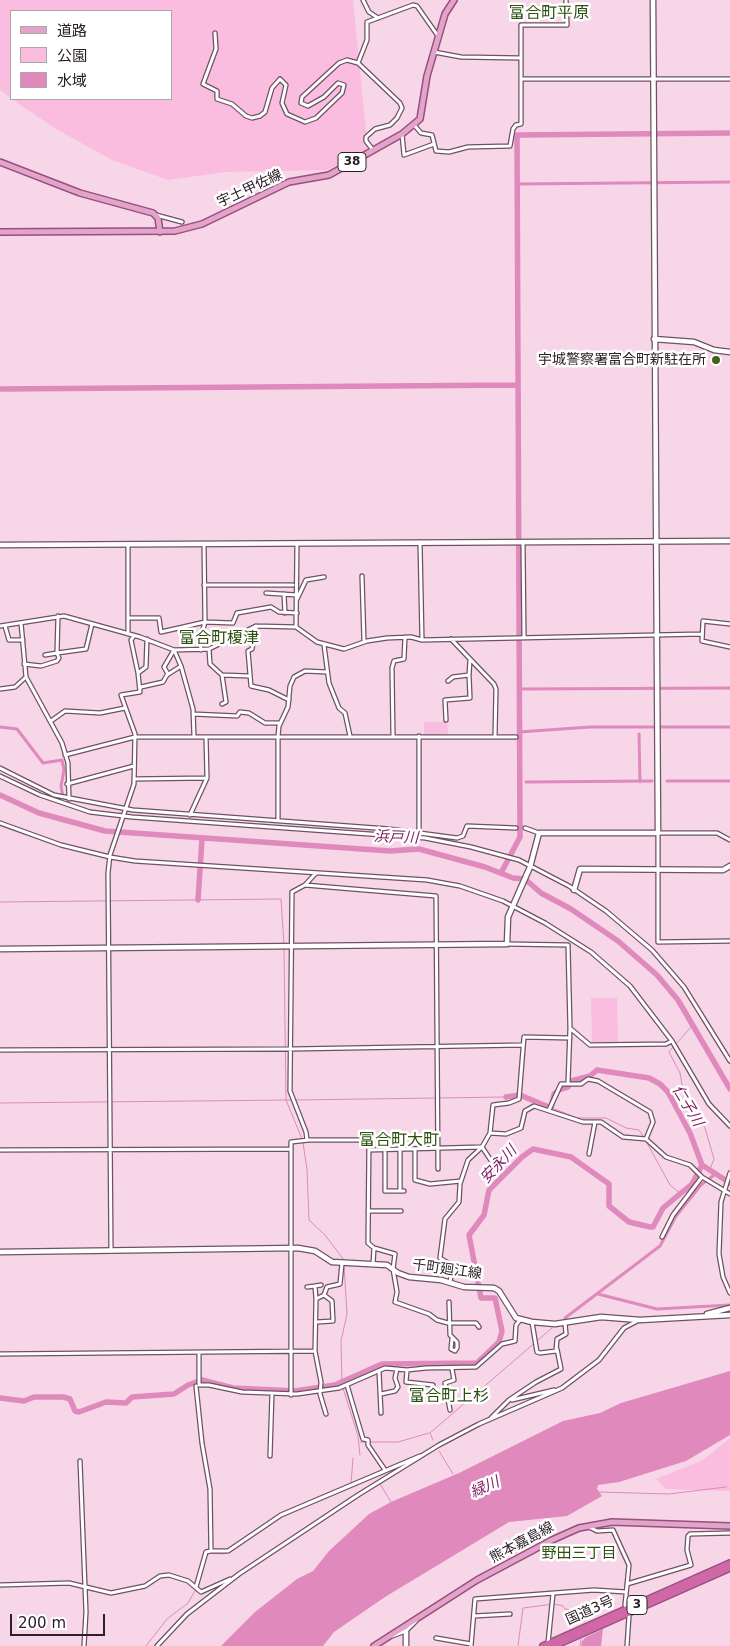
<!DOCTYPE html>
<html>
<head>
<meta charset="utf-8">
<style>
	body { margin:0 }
	#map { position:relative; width:730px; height:1646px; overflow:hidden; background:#f7d6e8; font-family:"DejaVu Sans","Noto Sans JP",sans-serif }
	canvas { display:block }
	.legend { position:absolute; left:10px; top:10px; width:162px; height:90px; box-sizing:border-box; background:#fff; border:1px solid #aba6a9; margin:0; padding:6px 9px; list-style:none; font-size:15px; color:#2c2027 }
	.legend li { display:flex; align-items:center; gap:10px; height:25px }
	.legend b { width:25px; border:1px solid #aba6a9 }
	.scale { position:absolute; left:10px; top:1614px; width:95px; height:22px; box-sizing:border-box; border:2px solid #2c2027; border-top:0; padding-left:6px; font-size:15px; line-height:18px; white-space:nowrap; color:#2c2027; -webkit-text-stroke:4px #fff; paint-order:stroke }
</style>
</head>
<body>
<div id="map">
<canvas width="730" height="1646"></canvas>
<ul class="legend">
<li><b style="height:6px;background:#e3a4cb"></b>道路</li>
<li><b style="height:14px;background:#fabddf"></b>公園</li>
<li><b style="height:14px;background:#df89bc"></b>水域</li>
</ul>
<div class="scale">200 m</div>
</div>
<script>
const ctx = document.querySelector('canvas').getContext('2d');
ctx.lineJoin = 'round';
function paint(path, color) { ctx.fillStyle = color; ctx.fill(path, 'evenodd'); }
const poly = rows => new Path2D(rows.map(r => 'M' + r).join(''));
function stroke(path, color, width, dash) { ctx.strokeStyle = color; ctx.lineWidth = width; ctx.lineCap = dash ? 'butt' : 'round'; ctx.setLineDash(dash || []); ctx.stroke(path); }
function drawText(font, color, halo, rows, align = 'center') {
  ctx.font = font + ' "DejaVu Sans","Noto Sans JP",sans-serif'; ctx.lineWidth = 5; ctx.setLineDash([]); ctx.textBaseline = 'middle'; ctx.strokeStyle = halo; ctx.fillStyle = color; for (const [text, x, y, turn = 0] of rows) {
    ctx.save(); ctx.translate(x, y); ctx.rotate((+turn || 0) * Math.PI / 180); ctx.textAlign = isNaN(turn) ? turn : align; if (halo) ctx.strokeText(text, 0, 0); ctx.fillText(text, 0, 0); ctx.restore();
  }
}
paint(poly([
	[0,0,353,0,368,151,327,170,226,172,168,180,112,160,56,129,12,99,171,99,171,11,11,11,11,98,0,90],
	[424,722,447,722,448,734,424,736],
	[591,998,617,998,618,1042,592,1043],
	[730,1438,730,1491,666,1489,656,1479,703,1460]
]), '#fabddf');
paint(poly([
	[730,1371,730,1435,686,1461,619,1482,598,1485,597,1489,602,1496,567,1516,509,1522,385,1597,334,1632,323,1646,221,1646,255,1612,297,1579,313,1571,329,1551,369,1514,391,1502,459,1473,563,1421,600,1413,621,1403],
	[603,1629,601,1646,581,1646,582,1641,586,1637]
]), '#df89bc');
stroke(poly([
	[0,902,281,899,284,945],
	[284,949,286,1100,302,1139],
	[676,1044,692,1026],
	[673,1047,669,1052,680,1073,683,1090,705,1128,714,1159,709,1172],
	[296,1100,506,1097],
	[0,1103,292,1100],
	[552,1108,577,1118,606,1118,626,1128,639,1130,644,1137],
	[646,1141,670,1185,681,1194],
	[303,1143,307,1169,309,1220,325,1235,344,1260],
	[342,1384,341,1341,347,1314,344,1264],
	[343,1388,358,1436,360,1455],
	[433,1440,430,1433,552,1328],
	[360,1442,398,1442,429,1433],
	[439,1451,453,1474],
	[351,1484,353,1458],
	[380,1484,391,1502],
	[599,1492,669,1494,726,1487],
	[211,1553,222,1554,230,1552,283,1516,319,1500],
	[146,1646,167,1619,188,1603,196,1589],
	[518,1646,523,1608,554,1604,563,1606,565,1609,583,1612,584,1622],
	[580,1646,581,1639]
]), '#df89bc', 1);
stroke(poly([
	[517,184,730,182],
	[519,689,730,688],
	[0,727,17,729,43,763,62,760,64,770,61,786,63,797],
	[519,732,590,727,730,727],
	[639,734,640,782],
	[667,781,730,781],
	[526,782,652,781],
	[598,1294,657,1309,730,1305],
	[565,1318,660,1246,676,1216,701,1185,714,1175]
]), '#df89bc', 3);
stroke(poly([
	[0,389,517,385],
	[0,795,39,813,105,831,390,851,419,849,485,867,513,878,525,879,541,893,571,909,618,941,657,975,678,1000,730,1089],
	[501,873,520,837,517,135,730,133],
	[198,900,202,839],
	[506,1097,520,1095,551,1108,554,1094,559,1090,568,1087,571,1081,590,1076,597,1070,649,1078,660,1084,668,1092,690,1133,702,1165,730,1183],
	[0,1398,24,1401,34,1397,63,1397,70,1399,75,1411,79,1412,106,1402,126,1403,132,1397,174,1394,188,1385,202,1380,233,1388,295,1391,335,1385,382,1364,477,1363,499,1342,502,1331,495,1298,481,1298,469,1235,484,1215,489,1190,522,1157,533,1149,571,1157,609,1184,609,1206,629,1222,650,1227,653,1227,663,1208,692,1184,702,1165]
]), '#df89bc', 5.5);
const street = poly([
	[363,0,369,12,378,18],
	[215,33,216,49,203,84,217,91,217,99,232,104,246,116,252,118,260,116,265,112,272,88,280,79,286,85,282,103,287,114,305,122,316,118,342,93,344,85,338,83,324,97,308,106,301,103,302,97,339,63,347,60,358,63,400,103,402,108,397,118,390,125,375,129,366,137,366,141,373,150],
	[434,52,461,57,520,58],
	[358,63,367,40,367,22,413,5,417,6,438,36],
	[521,79,730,79],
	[415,126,421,133,432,135,436,151,449,152,468,147,510,146,513,129,516,125,521,124,521,25,567,25,566,0],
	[402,134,404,155,434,144],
	[156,215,182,222],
	[420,542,422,640],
	[523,542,524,637],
	[362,576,364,642],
	[204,585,293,585],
	[266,593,297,595],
	[284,594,285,613],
	[297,599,306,580,324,577],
	[58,616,57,653,86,649,92,624],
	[129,618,159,618,161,632,205,622,233,623,237,613,271,607,279,612,297,613],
	[21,623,26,677,62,743,68,763,69,799],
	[730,624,703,621,702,641,730,647],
	[0,626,64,616,140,637,174,650,209,649,256,626,296,627,317,642,344,649,367,641,387,638,411,637,422,640,702,634],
	[5,626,9,640,23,640],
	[256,626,252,649,248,651,251,686,269,690,289,700],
	[296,627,297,544],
	[128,634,128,544],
	[134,636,131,640,138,673],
	[451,639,494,684,496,689,495,736],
	[324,645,329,683,339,708,345,713,350,736],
	[209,649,210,664,222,675,226,702,222,704],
	[174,650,181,666,193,709,194,737],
	[201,650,200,640,205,622,204,544],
	[24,664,41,666,57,661,59,658,57,653,45,655],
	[168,674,164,667,174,650],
	[222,675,249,676],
	[448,681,453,677,469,675,470,660],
	[0,689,15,687,26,677],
	[140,689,141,687,163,682,167,675,181,666],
	[193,714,237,716,240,712,249,713,265,723,280,723],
	[446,720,445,700,470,698,469,675],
	[51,721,65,711,100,713,125,708],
	[393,736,392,668,394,661,404,659,405,637],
	[419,736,419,831],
	[206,737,207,778],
	[65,755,135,737,516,737],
	[0,768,54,795,133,810,389,829,457,838,463,836,467,826,516,828],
	[0,776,40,795,90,812,132,817,425,838,471,847,519,860,569,886,606,911,652,950,684,987,730,1061],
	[134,779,207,778,190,815],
	[67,784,134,766],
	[278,820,278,736,279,726,288,707,290,686,294,677,305,671,327,672],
	[0,823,61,845,110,857,135,861,427,880,460,886,503,901,545,923,591,952,630,986,672,1041,709,1104,730,1126],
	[525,828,539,833],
	[730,840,717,833,658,833,658,942,730,941],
	[305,885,436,896,438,1169],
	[507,944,568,945,570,1028,568,1083],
	[571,1029,590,1045,666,1044,672,1041],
	[0,1050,292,1049,522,1045],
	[549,1110,561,1084,581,1084,588,1079,598,1081,650,1112,653,1122,646,1139],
	[490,1133,506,1134,521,1128,525,1111,534,1106,583,1122,601,1122,623,1137,646,1139,666,1157,690,1165,702,1177,730,1194],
	[307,1140,306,1132,290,1091,292,892,305,885,316,873],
	[482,1147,492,1162],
	[415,1149,415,1180,430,1184,461,1181],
	[0,1150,290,1149],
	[369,1150,481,1147],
	[385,1150,385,1191,404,1191],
	[589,1154,595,1122],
	[730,1173,721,1202,719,1254,723,1277,730,1293],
	[400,1191,400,1149],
	[368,1211,401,1211],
	[662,1237,673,1215,702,1177],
	[374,1248,395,1254,393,1269,397,1292,395,1302,429,1314,437,1320,448,1323,476,1323,479,1327],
	[111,1251,108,873,110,855,134,784,135,734,121,695,140,692,138,673,146,667,147,639],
	[450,1282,453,1266,440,1258,445,1219,459,1202,460,1184,468,1160,482,1147,490,1133,493,1105,509,1103,519,1099,524,1037,570,1038],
	[307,1287,315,1286],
	[316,1299,315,1286,321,1285],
	[449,1302,450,1335,457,1342,457,1348,455,1351,451,1349,452,1339],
	[317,1322,333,1321,332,1301,324,1295],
	[532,1322,537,1352,540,1353,556,1351,557,1339,566,1334,565,1323],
	[199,1353,199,1385,209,1385,242,1392,297,1394,339,1388,385,1368,407,1370,426,1368,476,1367,502,1344,515,1341,516,1325,520,1320],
	[0,1354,315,1351],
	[407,1370,406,1382,433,1385],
	[379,1371,381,1413],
	[347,1385,363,1439,368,1440,368,1445,385,1470],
	[381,1394,395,1391,398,1387,395,1378,397,1369],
	[291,1395,291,1142,309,1140,369,1140,368,1243,374,1248,373,1264],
	[438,1399,448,1398],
	[512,1400,554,1390],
	[450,1410,445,1383,454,1380,452,1369],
	[326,1414,320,1394,321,1382,315,1351,316,1299,324,1295,327,1287,340,1284,342,1263],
	[491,1418,509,1400,536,1382,561,1369,557,1349],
	[270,1456,272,1393],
	[80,1461,86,1612,84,1646],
	[589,1527,597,1531,613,1530,629,1565,625,1605,629,1616,627,1646],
	[211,1551,228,1551,281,1515,420,1456],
	[627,1584,691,1565,687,1550,688,1536,690,1534,730,1533],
	[0,1585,69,1583,111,1593,145,1586,160,1576,169,1575,188,1581,201,1592,230,1579],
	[196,1587,206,1552,211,1551,210,1489,202,1443,196,1386],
	[474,1616,510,1614],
	[392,1636,406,1631,416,1621],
	[436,1638,471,1644],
	[548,1643,553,1594],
	[157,1646,187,1614,239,1574,358,1495,439,1445,479,1424,562,1388,599,1360,624,1328,639,1320],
	[471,1646,475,1599,594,1590,626,1592]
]);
const secondary = poly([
	[654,339,694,342,714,350,730,352],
	[0,545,730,541],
	[574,890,580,869,723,870,730,866],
	[0,949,507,944,508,917,530,867,539,833,658,833,653,0],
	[0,1252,298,1248,315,1251,332,1262,387,1265,398,1273,409,1277,441,1280,464,1287,494,1288,499,1291,516,1318,532,1322,555,1324,601,1317,640,1320,730,1315],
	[707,1314,730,1308],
	[406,1646,406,1631]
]);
const primary = poly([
	[0,162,80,193,153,213,158,218,160,232],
	[0,232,175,231,202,224,289,182,329,175,402,134,420,119,427,76,445,14,454,0],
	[374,1646,477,1580,552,1540,579,1528,612,1522,730,1526]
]);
const highway = poly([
	[543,1646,730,1563],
	[554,1646,730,1568]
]);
stroke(street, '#6e5262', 5.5);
stroke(secondary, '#6e5262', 7);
stroke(primary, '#974f7b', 8);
stroke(highway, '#974f7b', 8);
stroke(street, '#fff', 3);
stroke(secondary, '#fff', 4.5);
stroke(primary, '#e3a4cb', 5);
stroke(highway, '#d068a8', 5.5);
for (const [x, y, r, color] of [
	[716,360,5,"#3d641f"]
]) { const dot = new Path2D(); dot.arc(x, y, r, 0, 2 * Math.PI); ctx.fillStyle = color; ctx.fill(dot); stroke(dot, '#fff', 2); }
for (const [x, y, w] of [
	[352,162,28],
	[637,1605,20]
]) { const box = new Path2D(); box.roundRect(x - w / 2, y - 9.5, w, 19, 4); ctx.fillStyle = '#fff'; ctx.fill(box); stroke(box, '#2c2027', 1); }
drawText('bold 12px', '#2c2027', null, [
	["38",352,162],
	["3",637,1605]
]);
drawText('14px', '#2c2027', '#fff', [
	["宇土甲佐線",250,189,-25],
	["千町廻江線",447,1270,8],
	["熊本嘉島線",522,1543,-28],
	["国道3号",590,1611,-24]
]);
drawText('14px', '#2c2027', '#fff', [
	["宇城警察署富合町新駐在所",706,360]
], 'right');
drawText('italic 15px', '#821f62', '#fff', [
	["浜戸川",396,838,2],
	["仁子川",687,1106,59],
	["安永川",499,1165,-47],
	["緑川",485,1488,-24]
]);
drawText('15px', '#2c500f', '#fff', [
	["野田三丁目",579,1554]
]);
drawText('16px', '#2c500f', '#fff', [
	["富合町平原",549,14],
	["富合町榎津",219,639],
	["富合町大町",399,1141],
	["富合町上杉",449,1397]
]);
</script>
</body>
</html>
